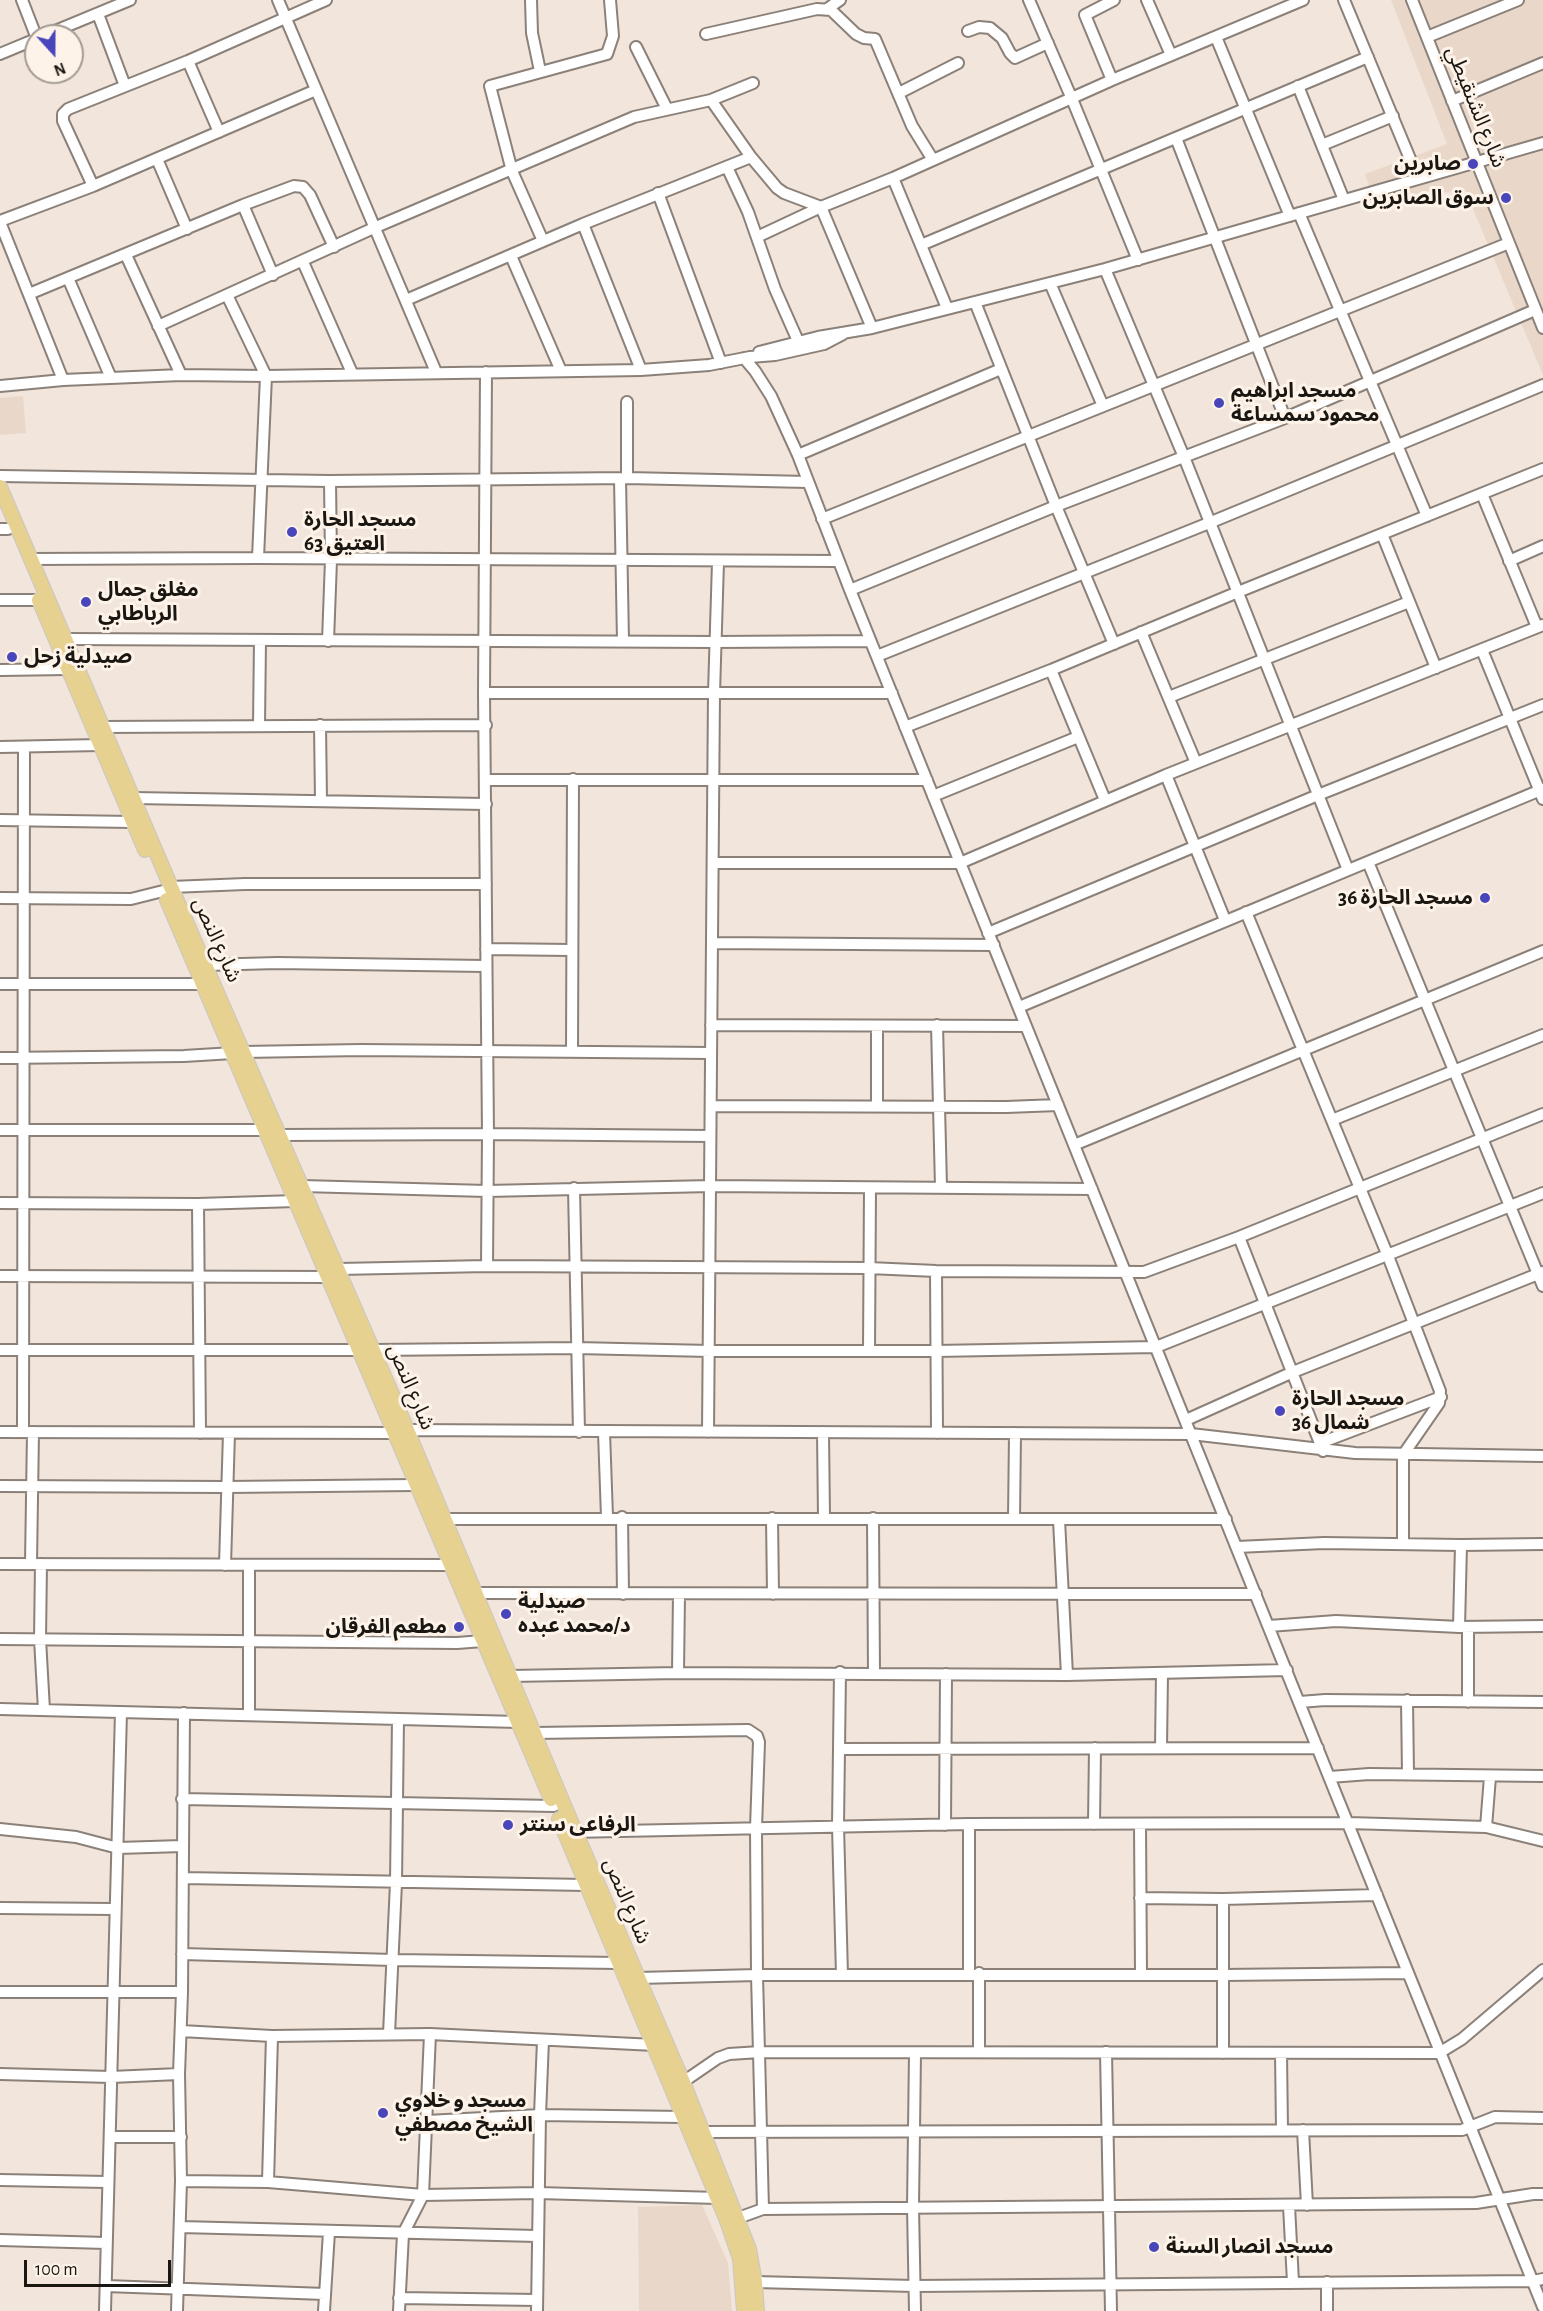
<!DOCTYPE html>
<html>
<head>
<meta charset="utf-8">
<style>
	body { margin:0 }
	#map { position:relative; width:1543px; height:2311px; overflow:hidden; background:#f1e5dc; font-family:"Alegreya Sans",sans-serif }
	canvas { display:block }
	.north { position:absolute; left:24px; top:24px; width:60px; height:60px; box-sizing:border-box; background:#fef3e9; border:2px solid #a39b93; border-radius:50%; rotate:159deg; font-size:16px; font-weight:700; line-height:24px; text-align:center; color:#1a1713 }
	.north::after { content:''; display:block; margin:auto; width:21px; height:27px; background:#4945bb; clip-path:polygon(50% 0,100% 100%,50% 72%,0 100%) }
	.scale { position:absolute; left:24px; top:2260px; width:147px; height:27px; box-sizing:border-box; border:3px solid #1a1713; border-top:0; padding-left:8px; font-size:18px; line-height:21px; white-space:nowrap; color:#1a1713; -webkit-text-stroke:4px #fef3e9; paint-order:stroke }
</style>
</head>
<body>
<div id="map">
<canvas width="1543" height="2311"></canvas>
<div class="north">N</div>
<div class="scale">100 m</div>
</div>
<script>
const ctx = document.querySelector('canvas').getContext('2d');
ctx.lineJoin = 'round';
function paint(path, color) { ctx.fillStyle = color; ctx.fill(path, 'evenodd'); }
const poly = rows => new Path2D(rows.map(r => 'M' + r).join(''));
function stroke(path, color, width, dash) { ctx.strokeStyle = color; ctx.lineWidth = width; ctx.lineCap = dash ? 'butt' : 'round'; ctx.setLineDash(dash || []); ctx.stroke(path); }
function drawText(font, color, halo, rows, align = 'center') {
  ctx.font = font + ' "Alegreya Sans","Noto Sans Arabic",sans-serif'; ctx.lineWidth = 6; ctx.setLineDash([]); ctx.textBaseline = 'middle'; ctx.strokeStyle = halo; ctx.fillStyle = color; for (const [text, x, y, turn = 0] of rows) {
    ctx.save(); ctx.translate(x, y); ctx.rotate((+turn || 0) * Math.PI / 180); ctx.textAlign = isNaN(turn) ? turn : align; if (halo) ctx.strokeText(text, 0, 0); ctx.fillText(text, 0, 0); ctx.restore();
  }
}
paint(poly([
	[1391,0,1543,0,1543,375,1464,188,1377,209,1365,174,1447,144],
	[23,396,26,433,0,435,0,398],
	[702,2205,728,2263,732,2311,639,2311,638,2207]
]), '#e9d8c9');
const minor = poly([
	[22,0,36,36],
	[278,0,436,372],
	[531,0,532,33,540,71],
	[1029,0,1072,99,1138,260],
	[1147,0,1171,55],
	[1344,0,1418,178],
	[1412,0,1543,328],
	[827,9,840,0],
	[98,14,125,86],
	[968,31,979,27,990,28,1002,38,1010,53,1015,58,1048,43],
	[706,34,817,9,831,10,856,34,864,38,875,39,912,126,933,160],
	[43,36,130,0],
	[1216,37,1290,216],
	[1427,37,1518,0],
	[636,47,667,109],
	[0,54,36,39],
	[188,61,219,132],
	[1112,80,1085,15,1114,0],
	[1298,86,1344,200],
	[899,93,958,63],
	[711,100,751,157,777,188,784,193,821,207,872,328],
	[1452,101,1543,63],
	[1176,138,1285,418],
	[1322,145,1393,116],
	[157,159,187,229],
	[727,167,748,212,775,289,798,341],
	[893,178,947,308],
	[93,186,63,121,63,114,68,109,188,61,326,0],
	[658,193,721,363],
	[243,205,273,275],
	[1299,213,1427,516],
	[0,221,93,186,316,90],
	[0,222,63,380],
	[583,224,641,370],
	[757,237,821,207,893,178,1112,80,1303,0],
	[543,241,512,171,490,86,607,54,613,36,610,0],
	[921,245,1368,57],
	[126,255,181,375],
	[511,256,561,371],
	[303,262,352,373],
	[1105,269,1184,457,1348,870],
	[68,278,111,378],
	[1050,283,1103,406],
	[29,294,243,205,294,186,303,187,310,195,334,247],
	[227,295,266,376,258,558],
	[406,300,583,224,751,157],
	[975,302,1056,506,1114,644],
	[158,326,376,227,634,117,711,100,753,83],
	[759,352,818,337,872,328,1105,269,1543,143],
	[744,358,755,371,771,396,798,455,850,590,1543,2307],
	[486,372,484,693,488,1134,487,1266],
	[0,386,63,380,181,375,266,376,641,370,709,365,750,357,775,355,824,344,843,334],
	[798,455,1001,369],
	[0,476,330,481,627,478,808,482],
	[627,478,627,402],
	[620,479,623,641],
	[1482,494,1537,627],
	[822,519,1509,243],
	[0,529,8,529],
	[1382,534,1436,668],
	[31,559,258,558,838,561],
	[1509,561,1543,546],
	[850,590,1056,506,1285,418,1535,310],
	[0,600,39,600],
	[1141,632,1196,763],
	[66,639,715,642,870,641],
	[328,641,331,560,330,481],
	[1482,650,1543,799],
	[877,656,1209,523,1543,385],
	[0,670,67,669],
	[1051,670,1105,800],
	[484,693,892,693],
	[1169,697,1409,602],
	[259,725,260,640],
	[320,725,321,801],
	[103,727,486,725],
	[905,727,1051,670,1238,592,1543,469],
	[0,747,100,745],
	[1166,775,1225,920],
	[486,780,927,780],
	[933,796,1078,737],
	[133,798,486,804],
	[0,820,133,822],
	[1368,862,1543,1286],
	[714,863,960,863,1166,775,1543,625],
	[171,887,245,884,486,884],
	[0,898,131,899,163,891],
	[1246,912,1388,1256,1440,1391,1439,1403,1403,1455,1403,1544],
	[988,933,1318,795,1543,705],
	[713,943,994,945],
	[486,949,571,950],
	[206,965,277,963,485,966],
	[0,984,202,984],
	[1019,1007,1543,789],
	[711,1025,1026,1026],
	[937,1025,941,1187],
	[572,1051,573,779],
	[243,1052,361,1050,711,1053],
	[0,1058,184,1056,233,1053],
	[712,1106,1006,1107,1058,1105],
	[877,1106,877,1027],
	[1332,1120,1543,1035],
	[0,1130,266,1130],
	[280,1135,488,1134,710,1136],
	[1074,1145,1543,951],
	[302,1186,487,1191,711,1186,1092,1189],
	[574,1188,579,1432],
	[0,1203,198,1204,296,1201],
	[198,1204,200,1433],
	[1239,1237,1323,1451],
	[339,1269,487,1266,869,1268,936,1271,1144,1272,1239,1237,1543,1114],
	[936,1271,937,1433],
	[0,1276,329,1277],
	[0,1350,359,1350],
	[373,1350,576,1348,710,1351,936,1351,1156,1347,1543,1193],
	[869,1350,870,1188],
	[1186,1420,1293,1372,1543,1272],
	[0,1432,395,1433,407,1430,1191,1434,1355,1453,1543,1456],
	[23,1432,24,747],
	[604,1432,607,1517],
	[708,1432,714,693,718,562],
	[823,1432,824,1518],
	[1320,1443,1441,1397],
	[0,1486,227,1487,416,1485],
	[622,1517,623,1594],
	[772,1518,773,1594],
	[873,1518,874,1673],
	[443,1519,1226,1519],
	[1014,1519,1015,1433],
	[1059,1520,1067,1675],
	[1237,1547,1324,1543,1461,1545,1543,1544],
	[31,1563,33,1432],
	[0,1564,450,1565],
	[41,1564,40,1639,44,1710],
	[225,1565,229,1433],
	[249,1565,249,1715],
	[475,1593,1256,1594],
	[1269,1626,1336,1621,1459,1627,1543,1626],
	[1459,1627,1461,1545],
	[1468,1627,1468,1702],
	[0,1639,457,1643,483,1641],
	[840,1672,838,1826,842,1975],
	[678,1673,679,1594],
	[510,1676,678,1673,1067,1675,1287,1670],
	[1407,1700,1408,1774],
	[1300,1702,1325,1700,1543,1702],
	[0,1709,519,1722],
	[534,1733,748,1730,757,1736,759,1742,756,1828,757,1975,763,2209],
	[1161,1748,1162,1673],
	[839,1749,1318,1748],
	[1330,1777,1369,1774,1543,1776],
	[182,1799,554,1806],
	[969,1824,969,1973],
	[1094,1824,1095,1748],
	[945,1825,946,1674],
	[1140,1825,1141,1975],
	[1486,1827,1490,1777],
	[0,1829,76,1837,118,1848,182,1846],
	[570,1832,969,1824,1349,1823,1486,1827,1543,1841],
	[183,1878,586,1885],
	[1140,1898,1223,1899,1377,1895],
	[1223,1899,1223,2053],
	[0,1908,114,1909],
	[182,1954,393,1960,619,1963],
	[638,1978,757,1975,1223,1975,1407,1973],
	[0,1992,182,1992],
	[181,2031,272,2036,430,2034,655,2045],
	[389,2034,396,1883,398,1719],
	[979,2052,979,1973],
	[1106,2052,1111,2311],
	[1281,2053,1282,2130],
	[0,2074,111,2077,179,2074],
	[683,2082,718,2058,729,2054,760,2052,1439,2053,1462,2039,1543,1970],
	[427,2121,540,2115,683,2117],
	[1303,2130,1307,2205],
	[703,2132,1462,2130,1495,2117,1543,2118],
	[110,2137,181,2137],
	[0,2180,107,2182],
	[181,2181,268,2182,423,2195,538,2193,718,2198],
	[268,2182,272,2036],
	[1289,2206,1293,2282],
	[738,2218,763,2209,1476,2203,1533,2194,1543,2194],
	[180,2227,537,2236],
	[0,2240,106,2243],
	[755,2282,914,2286,1533,2281,1543,2279],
	[106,2286,325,2294],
	[399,2298,537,2300],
	[105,2311,121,1712],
	[177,2311,181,2181,179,2074,182,1992,184,1713],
	[324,2311,329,2232],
	[399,2311,403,2234,423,2195,430,2034],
	[537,2311,540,2115,543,2040],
	[915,2311,913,2207,915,2053],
	[1327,2311,1327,2282]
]);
const major = poly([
	[0,487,171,887,392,1394,564,1805,683,2082,749,2249,755,2282,757,2311],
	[39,600,145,850],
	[167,900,551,1799],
	[559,1819,727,2221,740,2259,744,2311]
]);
stroke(minor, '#8b8179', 14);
stroke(major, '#c8c7c6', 16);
stroke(minor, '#fff', 10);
stroke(major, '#e6d191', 14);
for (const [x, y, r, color] of [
	[1473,164,6,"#4945bb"],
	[1506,198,6,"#4945bb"],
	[1219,403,6,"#4945bb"],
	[292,532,6,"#4945bb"],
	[86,602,6,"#4945bb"],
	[12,657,6,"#4945bb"],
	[1485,898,6,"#4945bb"],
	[1280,1411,6,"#4945bb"],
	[506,1614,6,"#4945bb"],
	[459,1627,6,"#4945bb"],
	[508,1825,6,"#4945bb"],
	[383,2113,6,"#4945bb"],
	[1154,2247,6,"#4945bb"]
]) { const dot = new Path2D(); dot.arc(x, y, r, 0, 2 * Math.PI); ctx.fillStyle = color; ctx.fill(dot); stroke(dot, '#fef3e9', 2); }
drawText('21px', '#1a1713', '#fef3e9', [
	["شارع الشنقيطي",1476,107,68],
	["شارع النص",217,940,66],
	["شارع النص",411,1387,67],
	["شارع النص",627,1901,67]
]);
drawText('bold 21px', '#1a1713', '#fef3e9', [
	["صابرين",1461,164,"right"],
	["سوق الصابرين",1494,198,"right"],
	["مسجد ابراهيم",1231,391],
	["محمود سمساعة",1231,415],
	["مسجد الحارة",304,520],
	["63 العتيق",304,544],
	["مغلق جمال",98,590],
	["الرباطابي",98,614],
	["صيدلية زحل",24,657],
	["مسجد الحارة 36",1473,898,"right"],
	["مسجد الحارة",1292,1399],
	["36 شمال",1292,1423],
	["صيدلية",518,1602],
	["د/محمد عبده",518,1626],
	["مطعم الفرقان",447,1627,"right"],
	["الرفاعى سنتر",520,1825],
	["مسجد و خلاوي",395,2101],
	["الشيخ مصطفي",395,2125],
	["مسجد انصار السنة",1166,2247]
], 'left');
</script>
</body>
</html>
